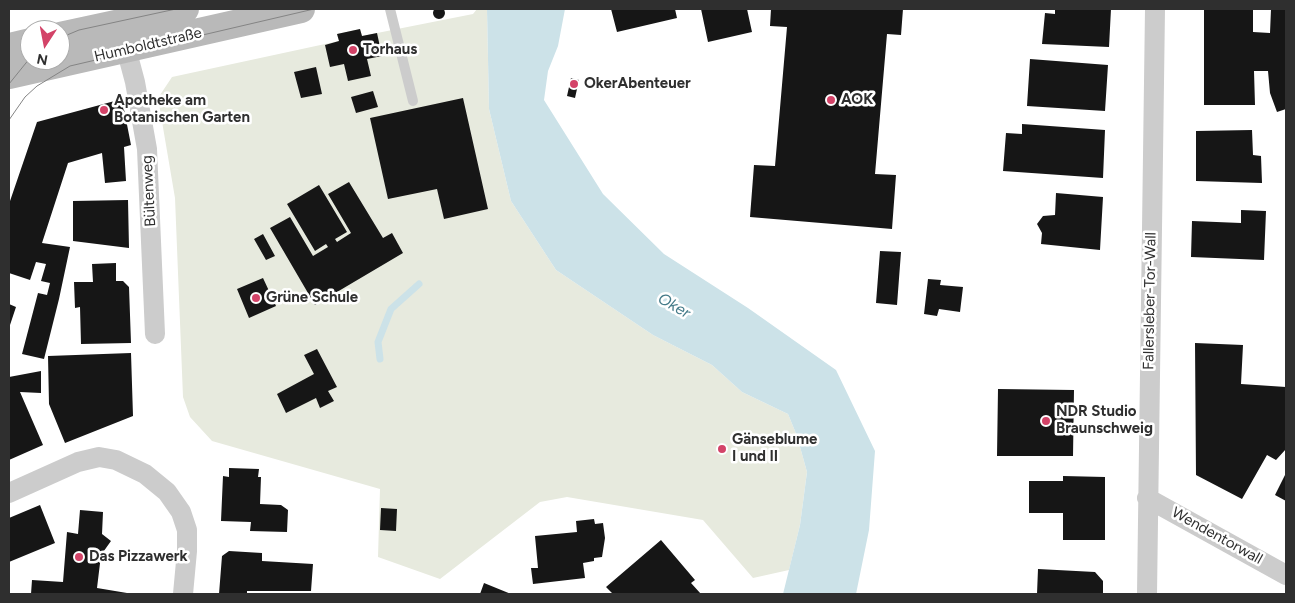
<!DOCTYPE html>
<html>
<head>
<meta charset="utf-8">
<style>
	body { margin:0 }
	#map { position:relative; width:1295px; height:603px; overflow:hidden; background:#fff; font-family:Figtree,sans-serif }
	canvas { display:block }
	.frame { position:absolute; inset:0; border:10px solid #2f2f2f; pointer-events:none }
	.north { position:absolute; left:20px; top:20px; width:50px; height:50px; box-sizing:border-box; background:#fff; border:1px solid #acacac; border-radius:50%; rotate:191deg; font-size:14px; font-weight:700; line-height:20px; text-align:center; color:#2f2f2f }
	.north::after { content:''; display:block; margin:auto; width:18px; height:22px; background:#d34368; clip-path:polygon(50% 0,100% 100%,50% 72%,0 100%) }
</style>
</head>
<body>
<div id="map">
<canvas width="1295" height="603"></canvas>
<div class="frame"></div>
<div class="north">N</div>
</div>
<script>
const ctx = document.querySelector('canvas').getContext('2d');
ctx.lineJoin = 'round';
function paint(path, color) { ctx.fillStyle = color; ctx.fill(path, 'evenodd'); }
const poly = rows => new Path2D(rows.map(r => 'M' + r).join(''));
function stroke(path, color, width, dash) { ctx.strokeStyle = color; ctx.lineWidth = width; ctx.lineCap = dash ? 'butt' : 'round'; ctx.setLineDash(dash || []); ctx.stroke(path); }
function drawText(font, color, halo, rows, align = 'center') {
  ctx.font = font + ' Figtree,sans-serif'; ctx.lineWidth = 5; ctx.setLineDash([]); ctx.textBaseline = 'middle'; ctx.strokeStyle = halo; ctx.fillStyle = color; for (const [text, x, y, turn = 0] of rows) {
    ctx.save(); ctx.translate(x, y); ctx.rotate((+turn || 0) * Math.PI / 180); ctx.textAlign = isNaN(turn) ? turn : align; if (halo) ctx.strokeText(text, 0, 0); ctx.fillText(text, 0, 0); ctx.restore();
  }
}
paint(poly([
	[477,9,487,9,489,109,511,201,556,270,653,335,712,365,742,392,788,414,797,436,807,472,800,525,789,570,753,578,703,520,567,497,540,502,440,579,378,557,380,489,212,441,190,417,183,397,175,198,158,98,172,77,339,41,337,34,360,29,362,36,473,14]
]), '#e7eade');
paint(poly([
	[487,9,565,9,558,46,548,71,544,100,603,194,664,254,748,308,836,370,875,451,869,530,856,594,783,594,800,525,807,472,797,436,788,414,742,392,712,365,653,335,556,270,511,201,489,109]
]), '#cce2e8');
stroke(poly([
	[380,359,378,342,391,309,419,284]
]), '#cce2e8', 7);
paint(poly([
	'433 13a6 6 0 1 1 12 0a6 6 0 1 1-12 0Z',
	[611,9,675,9,677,18,617,32],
	[701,9,747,9,752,32,708,42],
	[771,9,903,9,901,35,887,34,875,174,896,175,892,229,750,217,754,165,775,166,787,27,770,26],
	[1055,9,1111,9,1109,47,1042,44,1045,13,1055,14],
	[1204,9,1253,9,1253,32,1270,33,1271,9,1286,9,1286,109,1277,112,1270,93,1268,71,1254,71,1255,105,1204,105],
	[360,29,362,36,377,33,382,56,367,59,371,76,348,81,344,64,330,67,325,45,339,41,337,34],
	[1030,59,1108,65,1105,111,1027,106],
	[316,67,322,94,301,98,294,72],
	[571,78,579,80,575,98,567,96],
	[373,91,378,107,356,113,351,97],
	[463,98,488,209,444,219,437,189,388,199,370,118],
	[122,99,131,145,124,147,126,181,105,183,102,153,68,163,42,243,70,247,59,299,44,359,22,354,38,293,47,295,50,283,41,281,46,264,36,262,30,280,9,273,9,204,37,122],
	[1022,124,1105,130,1103,178,1003,171,1006,133,1022,134],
	[1252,130,1253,155,1261,156,1262,183,1196,181,1196,131],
	[349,182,383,238,392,233,403,253,315,305,270,228,290,217,313,256,328,247,326,244,315,251,287,204,319,185,347,232,335,239,337,242,351,233,328,194],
	[1056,193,1103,197,1100,250,1041,244,1042,233,1037,224,1043,216,1055,215],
	[128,200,129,248,73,241,73,201],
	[1241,210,1266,211,1264,260,1191,257,1192,221,1241,223],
	[263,234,275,256,266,260,254,239],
	[880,251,901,252,897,305,876,303],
	[116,263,116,281,123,281,129,287,131,343,81,344,80,307,75,308,74,282,93,282,92,264],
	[263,278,276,306,249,318,237,289],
	[928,279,941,280,940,285,963,287,960,312,939,309,937,316,924,314],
	[9,304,16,307,9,328],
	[1195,343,1243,345,1241,384,1286,387,1286,449,1276,460,1267,455,1242,499,1196,475],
	[317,349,337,387,328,391,334,401,320,408,316,398,286,413,277,394,314,374,304,355],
	[131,353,133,416,65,443,49,404,48,356],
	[41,371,41,393,20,392,43,445,9,460,9,377],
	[998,389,1074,390,1073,456,997,456],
	[229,468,259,469,258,477,261,477,260,504,281,505,288,510,287,532,250,531,251,522,221,521,223,476,229,477],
	[1286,473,1286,501,1275,495],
	[1063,476,1105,477,1105,540,1063,540,1063,513,1029,513,1029,481,1063,481],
	[40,505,55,543,9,562,9,518],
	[381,508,397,509,396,531,380,530],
	[80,510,103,512,102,534,111,541,101,555,97,588,133,594,31,594,32,580,63,582,67,532,78,534],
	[594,519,595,524,603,523,605,538,602,557,594,558,594,561,583,563,585,578,533,584,531,568,538,568,535,536,577,532,576,521],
	[661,540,695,580,691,583,701,594,613,594,606,587],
	[229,551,262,553,262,561,313,564,311,591,247,591,247,594,219,594,222,556],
	[1038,569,1095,572,1103,581,1103,594,1037,594],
	[484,583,511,594,480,594]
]), '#161616');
stroke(poly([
	[390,9,413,101]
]), '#ccc', 10);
stroke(poly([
	[120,37,127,52,135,82,147,149,155,334],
	[9,493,78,462,99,457,116,460,145,474,167,492,181,512,187,530,187,551,183,594],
	[1147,498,1286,575],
	[1147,594,1155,9]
]), '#ccc', 20);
stroke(poly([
	[60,36,185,9],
	[9,47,30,42],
	[9,75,301,9]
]), '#b9b9b9', 28);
stroke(poly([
	[60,38,79,30,176,9],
	[9,84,30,58],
	[9,120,25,97,37,86,70,66,314,9]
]), '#848484', 1);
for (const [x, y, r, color] of [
	[353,50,5,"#d34368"],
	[574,84,5,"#d34368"],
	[831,100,5,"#d34368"],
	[104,110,5,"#d34368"],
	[256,298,5,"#d34368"],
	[1046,421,5,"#d34368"],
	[722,449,5,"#d34368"],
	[79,557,5,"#d34368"]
]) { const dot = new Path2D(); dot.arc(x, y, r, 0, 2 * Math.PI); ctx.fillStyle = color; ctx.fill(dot); stroke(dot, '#fff', 2); }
drawText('15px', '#2f2f2f', '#fff', [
	["Humboldtstraße",148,45,-13],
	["Bültenweg",149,191,-93],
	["Fallersleber-Tor-Wall",1150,301,-89],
	["Wendentorwall",1217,536,29]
]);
drawText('bold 15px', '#2f2f2f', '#fff', [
	["Torhaus",363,50],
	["OkerAbenteuer",584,84],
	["AOK",841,100],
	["Apotheke am",114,101],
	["Botanischen Garten",114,118],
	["Grüne Schule",266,298],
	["NDR Studio",1056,412],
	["Braunschweig",1056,429],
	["Gänseblume",732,440],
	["I und II",732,457],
	["Das Pizzawerk",89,557]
], 'left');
drawText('italic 16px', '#457b89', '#fff', [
	["Oker",674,306,30]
]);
</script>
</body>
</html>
